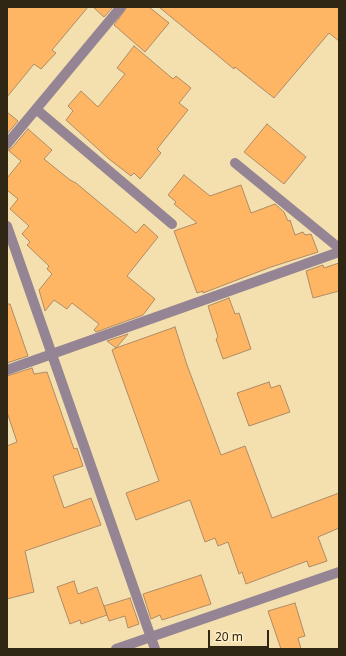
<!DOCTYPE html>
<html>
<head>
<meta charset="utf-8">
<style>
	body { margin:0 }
	#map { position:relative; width:346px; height:656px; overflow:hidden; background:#f4e0af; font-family:"Noto Sans",sans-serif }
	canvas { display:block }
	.frame { position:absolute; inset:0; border:8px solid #2f2714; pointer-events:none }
	.scale { position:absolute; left:208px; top:630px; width:61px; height:18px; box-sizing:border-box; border:2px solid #2f2714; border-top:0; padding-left:5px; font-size:12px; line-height:14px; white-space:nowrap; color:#2f2714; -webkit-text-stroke:3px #feedc6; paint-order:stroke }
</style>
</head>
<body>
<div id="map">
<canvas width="346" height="656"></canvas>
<div class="frame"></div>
<div class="scale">20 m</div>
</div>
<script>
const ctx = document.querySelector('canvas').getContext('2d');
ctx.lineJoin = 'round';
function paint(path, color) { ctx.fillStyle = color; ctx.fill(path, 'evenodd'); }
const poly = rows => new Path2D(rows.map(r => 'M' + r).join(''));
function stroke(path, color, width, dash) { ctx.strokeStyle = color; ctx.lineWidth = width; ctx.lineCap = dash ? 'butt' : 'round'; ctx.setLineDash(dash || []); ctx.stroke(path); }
const building = poly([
	[7,7,88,7,52,50,56,53,41,69,34,64,7,97,7,7],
	[93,7,113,7,104,17,93,7],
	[127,7,149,7,169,23,145,52,114,25,127,7],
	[159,7,339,7,339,41,329,33,274,98,235,67,234,69,159,7],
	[134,46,173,79,176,76,191,88,179,103,188,110,157,149,161,153,140,179,134,173,131,176,109,159,66,120,73,111,68,106,81,91,98,107,125,74,117,68,134,46],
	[7,112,18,121,7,134,7,112],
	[267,124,306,157,284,184,244,152,267,124],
	[28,129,52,150,44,159,70,180,76,183,136,233,144,224,158,237,127,276,155,299,143,315,96,332,94,330,99,324,72,303,67,309,54,300,45,311,39,290,52,274,47,269,49,266,27,245,30,242,22,234,29,226,10,209,18,199,7,190,7,178,21,161,8,150,12,148,28,129],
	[184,175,210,196,241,185,251,213,275,204,284,212,288,221,290,220,295,235,303,232,305,235,311,234,318,252,271,267,203,293,203,291,197,293,174,231,197,223,174,204,176,202,168,195,184,175],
	[339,263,339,291,313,298,306,271,323,265,324,268,339,263],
	[229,298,235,314,239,313,251,349,223,359,216,339,218,337,208,306,229,298],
	[7,304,10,304,28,356,7,363,7,304],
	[175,327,187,365,221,455,245,446,272,518,339,493,339,528,318,537,327,561,309,567,307,561,246,584,242,572,239,574,228,542,218,546,215,538,205,542,190,500,136,520,126,493,159,481,112,350,116,348,107,341,128,334,116,348,175,327],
	[32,368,34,374,47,372,74,449,77,448,83,466,53,476,64,508,91,498,101,525,25,551,34,592,7,599,7,446,17,442,7,412,7,376,32,368],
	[269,382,271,388,280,385,290,412,249,426,237,393,269,382],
	[201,575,211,604,162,620,160,615,151,619,143,594,201,575],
	[74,581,78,594,97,587,107,615,81,624,80,620,70,624,57,587,74,581],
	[130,598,139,624,128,628,125,616,109,621,104,606,130,598],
	[295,603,305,636,298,638,301,649,281,649,268,611,295,603]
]);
paint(building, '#feb664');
stroke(building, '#ae8b66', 1);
stroke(poly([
	[36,109,172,224],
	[7,144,121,7],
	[235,163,339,248],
	[7,226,155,649],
	[7,370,339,252],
	[116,649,339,572]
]), '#958594', 10);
</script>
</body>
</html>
